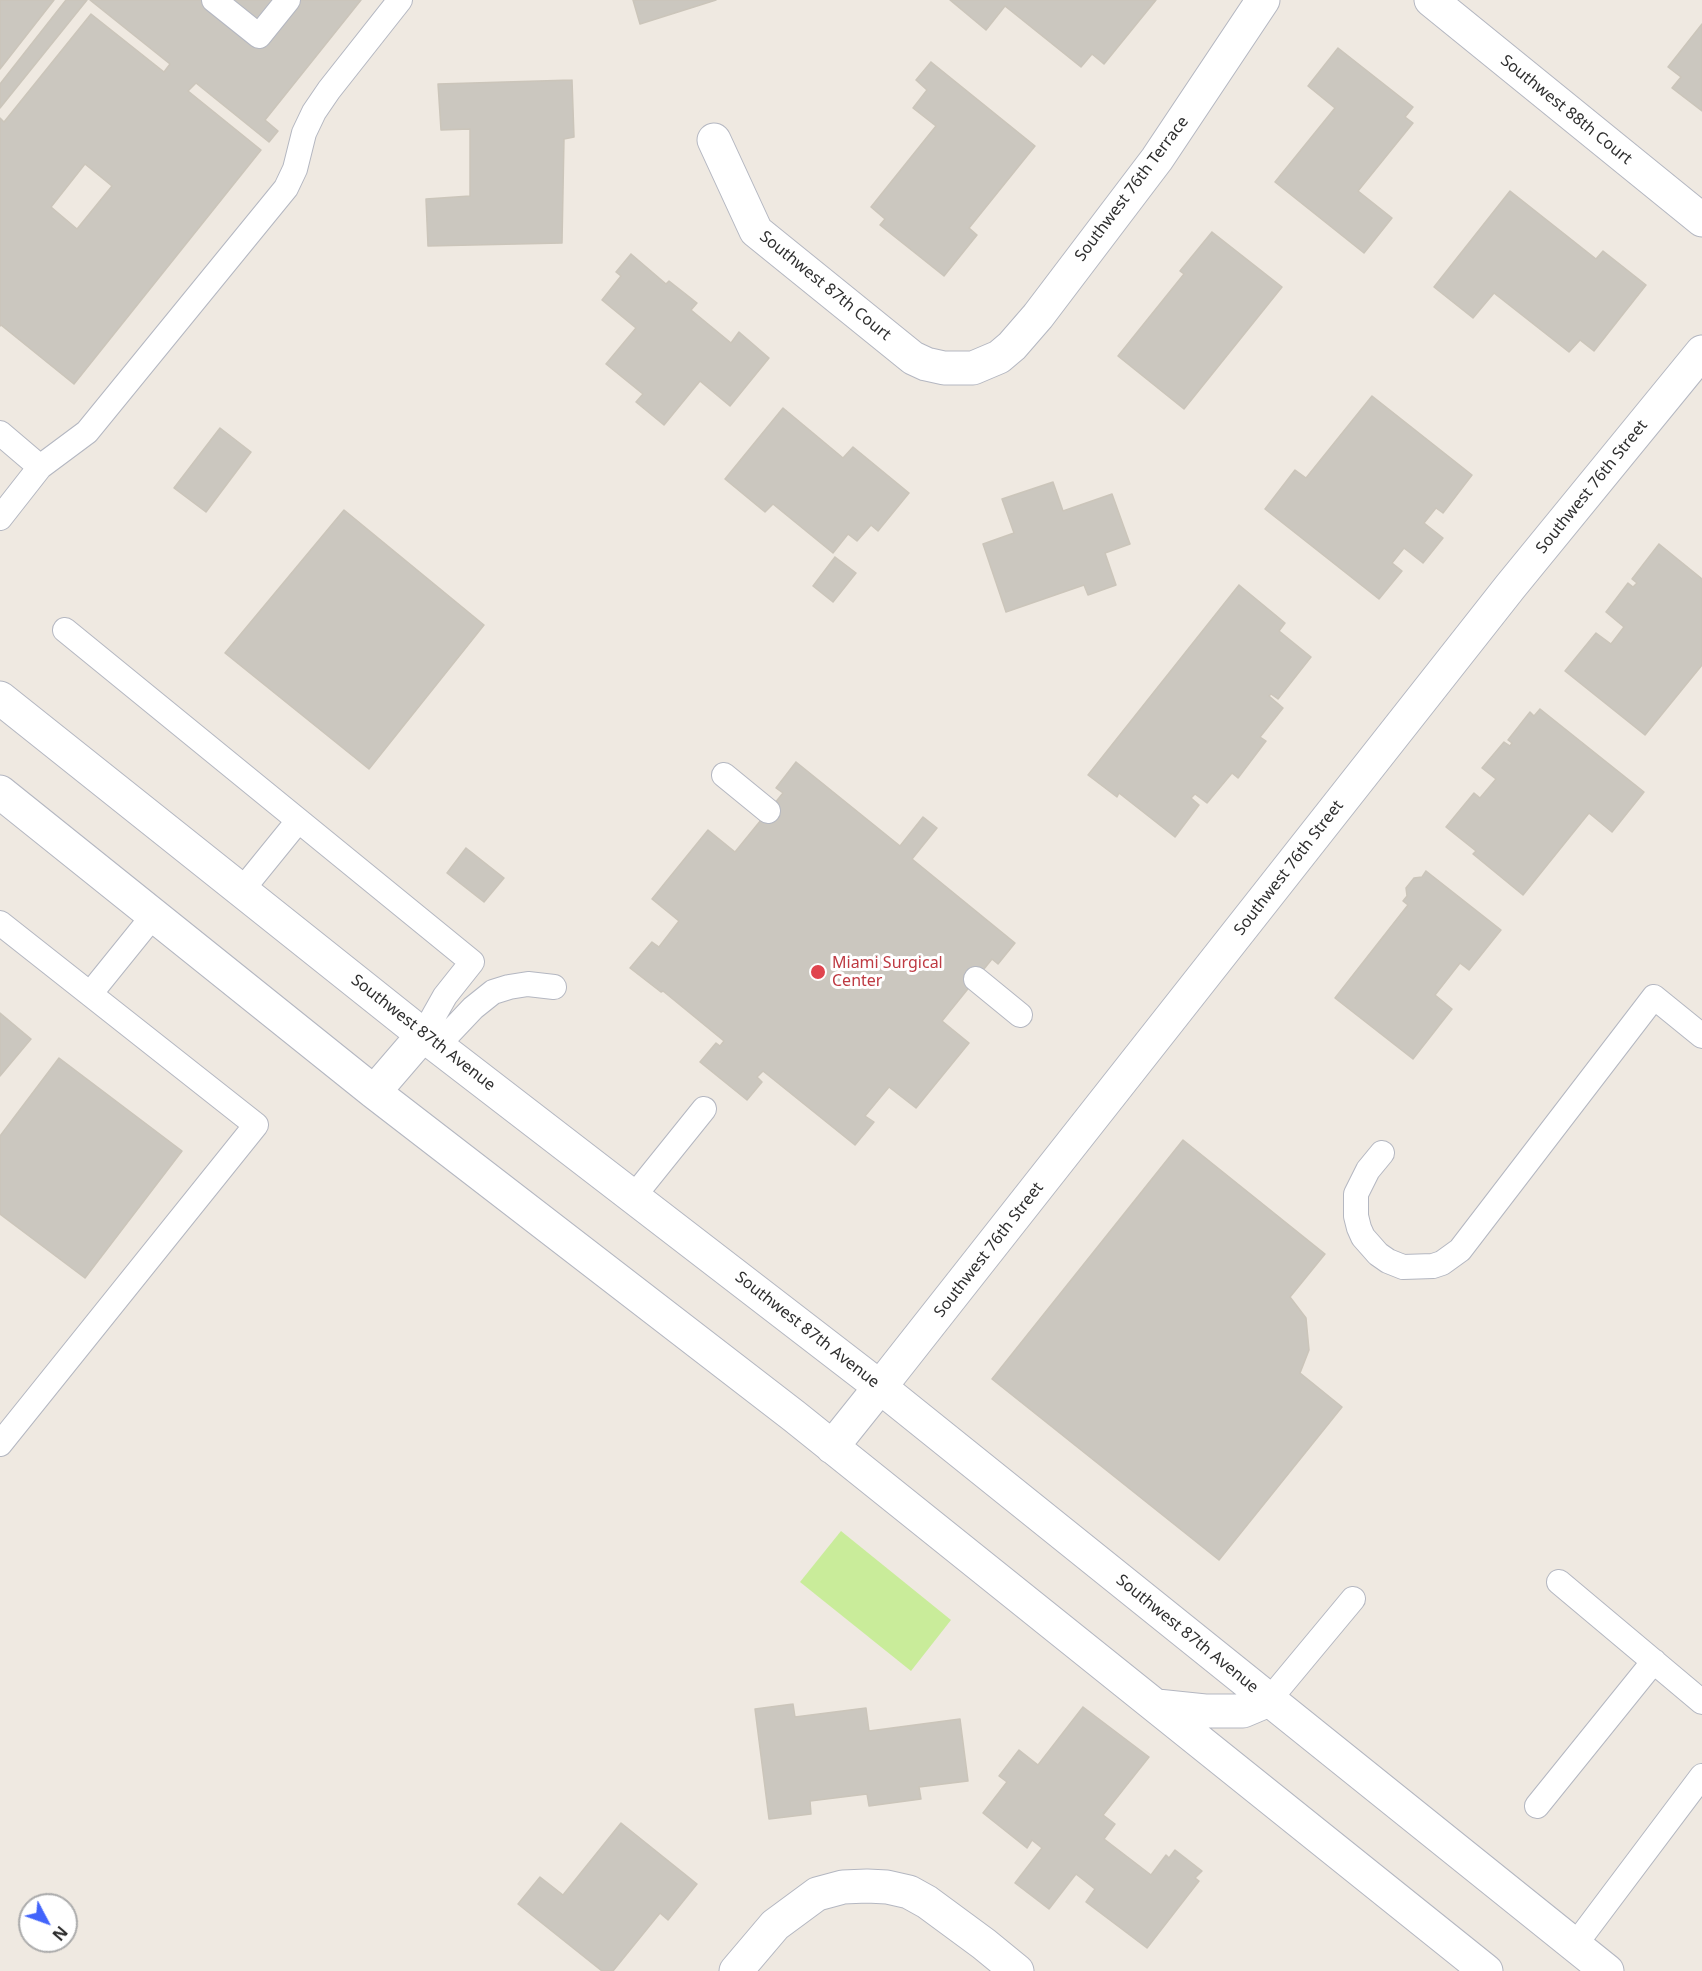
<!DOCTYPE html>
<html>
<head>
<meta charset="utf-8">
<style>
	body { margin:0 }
	#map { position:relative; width:1702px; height:1971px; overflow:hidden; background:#efe9e1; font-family:"Noto Sans",sans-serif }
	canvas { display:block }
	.north { position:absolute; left:18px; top:1893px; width:60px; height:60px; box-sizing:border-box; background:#fff; border:2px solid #ababab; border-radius:50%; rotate:131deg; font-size:16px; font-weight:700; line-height:24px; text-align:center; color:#2e2e2e }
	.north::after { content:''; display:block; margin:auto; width:21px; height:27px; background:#4264fb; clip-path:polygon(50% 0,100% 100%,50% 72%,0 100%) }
</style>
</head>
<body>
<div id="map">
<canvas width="1702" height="1971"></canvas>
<div class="north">N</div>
</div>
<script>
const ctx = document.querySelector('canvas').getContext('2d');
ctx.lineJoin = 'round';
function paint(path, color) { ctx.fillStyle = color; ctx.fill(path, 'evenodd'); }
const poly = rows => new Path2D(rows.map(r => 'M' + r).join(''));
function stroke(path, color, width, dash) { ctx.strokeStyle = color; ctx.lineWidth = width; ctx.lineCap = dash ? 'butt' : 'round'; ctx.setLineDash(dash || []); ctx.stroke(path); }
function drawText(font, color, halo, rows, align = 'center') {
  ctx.font = font + ' "Noto Sans",sans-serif'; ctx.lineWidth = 6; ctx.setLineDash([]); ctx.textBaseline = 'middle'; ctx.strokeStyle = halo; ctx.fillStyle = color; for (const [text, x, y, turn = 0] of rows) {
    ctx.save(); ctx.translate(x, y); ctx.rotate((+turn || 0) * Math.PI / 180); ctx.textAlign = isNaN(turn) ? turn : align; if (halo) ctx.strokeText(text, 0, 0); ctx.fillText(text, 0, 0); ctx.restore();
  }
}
paint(poly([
	[841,1531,951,1620,911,1671,800,1582]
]), '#c9ec9a');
const building = poly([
	[0,0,54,0,0,69,0,0],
	[66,0,87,0,0,108,0,84,66,0],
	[90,0,361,0,265,120,278,131,269,142,196,83,188,91,261,150,74,384,1,325,0,326,0,118,4,122,91,14,164,72,170,64,90,0],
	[85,164,112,186,77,229,51,207,85,164],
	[633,0,716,0,640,24,633,0],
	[950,0,1156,0,1104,64,1092,54,1081,67,1005,6,986,30,950,0],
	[1702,24,1702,111,1672,88,1681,77,1668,67,1702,24],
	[1338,48,1413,107,1405,117,1413,123,1358,191,1392,218,1364,253,1275,182,1335,108,1308,86,1338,48],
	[931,62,1035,146,969,228,977,235,944,276,880,225,885,219,871,207,936,126,913,108,927,90,916,80,931,62],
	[572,80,574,137,564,139,562,243,428,246,426,199,470,196,470,129,441,130,438,84,572,80],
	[1510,191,1596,259,1603,251,1646,285,1594,351,1580,340,1569,352,1494,293,1473,318,1434,287,1510,191],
	[1212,232,1282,287,1184,409,1118,356,1184,274,1180,271,1212,232],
	[631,254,666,284,669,281,697,303,691,310,731,343,739,332,769,358,730,406,700,381,664,425,636,402,643,394,606,364,636,328,602,300,621,276,616,272,631,254],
	[1372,396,1472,475,1443,513,1436,508,1424,523,1443,538,1423,563,1404,548,1392,563,1402,571,1379,599,1265,509,1295,470,1306,478,1372,396],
	[783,408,843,458,853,447,909,493,878,531,871,525,857,541,848,534,833,553,773,504,765,512,725,479,783,408],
	[220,428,251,452,206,512,174,488,220,428],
	[1053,482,1063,511,1112,494,1130,544,1105,553,1116,585,1088,595,1084,585,1006,612,983,544,1014,533,1002,499,1053,482],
	[344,510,484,625,369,769,225,653,344,510],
	[1659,544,1702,579,1702,665,1645,735,1565,671,1596,633,1611,644,1624,627,1606,612,1628,583,1633,587,1637,583,1632,579,1659,544],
	[835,557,856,573,833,602,813,586,835,557],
	[1239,585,1285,623,1279,631,1311,657,1278,699,1271,694,1269,696,1283,708,1260,737,1266,741,1238,778,1232,773,1207,803,1195,794,1191,798,1199,805,1175,837,1119,793,1117,797,1088,775,1239,585],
	[1540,709,1644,792,1612,832,1589,813,1523,895,1473,854,1476,851,1446,827,1474,793,1480,798,1496,779,1482,768,1504,742,1510,746,1512,743,1508,740,1530,712,1534,716,1540,709],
	[796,762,900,846,923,817,937,828,912,859,1015,943,998,964,992,959,942,1021,969,1043,916,1108,889,1087,865,1116,874,1122,855,1145,763,1071,757,1077,762,1082,747,1100,700,1062,716,1043,720,1046,724,1041,663,991,661,992,630,968,652,942,659,947,679,921,652,899,708,830,735,852,783,793,776,788,796,762],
	[466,848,504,878,484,902,447,873,466,848],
	[1426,871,1501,930,1469,970,1460,963,1435,995,1452,1009,1413,1059,1335,998,1408,905,1403,901,1407,896,1406,888,1414,878,1422,877,1426,871],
	[0,1013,31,1039,0,1076,0,1013],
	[59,1058,182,1151,85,1278,0,1214,0,1136,59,1058],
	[1183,1140,1325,1254,1290,1297,1306,1318,1309,1350,1300,1373,1342,1407,1219,1560,992,1379,1183,1140],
	[793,1704,795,1717,866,1708,869,1731,960,1719,968,1781,919,1787,921,1799,869,1806,867,1794,810,1801,811,1814,769,1819,755,1709,793,1704],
	[1083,1707,1149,1757,1103,1815,1115,1824,1104,1839,1151,1875,1166,1855,1169,1858,1175,1850,1202,1871,1195,1878,1199,1881,1147,1948,1086,1902,1095,1889,1076,1874,1049,1909,1015,1883,1042,1848,1032,1840,1027,1848,983,1813,1007,1782,999,1776,1019,1750,1038,1765,1083,1707],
	[621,1823,697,1884,668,1920,660,1913,613,1971,602,1971,518,1904,540,1877,563,1895,621,1823]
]);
paint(building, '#cbc7bf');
stroke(building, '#cbc5ba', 1.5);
const lane = poly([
	[214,0,259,36,288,0],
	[0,433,40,467],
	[0,518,40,467,87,432,286,188,295,169,304,133,314,112,329,90,400,0],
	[65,630,472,962,445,996,423,1035],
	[724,775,768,811],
	[242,890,298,821],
	[0,923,256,1125,0,1444],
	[976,979,1020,1015],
	[90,994,153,916],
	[437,1046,473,1008,493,992,509,987,528,984,554,987],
	[1382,1153,1368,1170,1356,1194,1356,1216,1359,1228,1363,1237,1378,1254,1388,1261,1403,1267,1433,1266,1442,1263,1460,1250,1654,997,1702,1036],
	[634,1196,704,1109],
	[1559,1582,1702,1702],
	[1269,1700,1353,1599],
	[1537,1806,1654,1661],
	[1575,1945,1702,1776]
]);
const street = poly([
	[1431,0,1702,220],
	[714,140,756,231,913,358,926,364,944,368,973,368,999,357,1012,346,1038,316,1157,159,1263,0],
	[880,1387,1510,587,1702,352],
	[736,1971,775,1925,817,1894,843,1887,867,1886,887,1887,909,1892,927,1902,984,1944,1017,1971]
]);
const secondary = poly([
	[0,698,423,1035,880,1387,1607,1971],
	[0,792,374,1092,794,1416,1486,1971],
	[374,1092,423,1035],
	[832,1447,880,1387],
	[1157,1706,1205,1711,1243,1711,1269,1700]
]);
stroke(lane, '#b4b7c1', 26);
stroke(street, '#b4b7c1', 35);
stroke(secondary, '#b4b7c1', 35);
stroke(lane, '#fff', 24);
stroke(street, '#fff', 33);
stroke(secondary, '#fff', 33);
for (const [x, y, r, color] of [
	[818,972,8,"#e0444e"]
]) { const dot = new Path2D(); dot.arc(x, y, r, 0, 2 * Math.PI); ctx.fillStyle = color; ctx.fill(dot); stroke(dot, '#fff', 2); }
drawText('16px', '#2e2e2e', '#fff', [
	["Southwest 88th Court",1566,110,39],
	["Southwest 76th Terrace",1132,189,-53],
	["Southwest 87th Court",825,286,39],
	["Southwest 76th Street",1592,487,-51],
	["Southwest 76th Street",1289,868,-52],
	["Southwest 87th Avenue",423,1033,38],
	["Southwest 76th Street",989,1250,-52],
	["Southwest 87th Avenue",807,1330,38],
	["Southwest 87th Avenue",1187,1634,39]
]);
drawText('16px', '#be3a42', '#fff', [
	["Miami Surgical",832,963],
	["Center",832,981]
], 'left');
</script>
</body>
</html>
